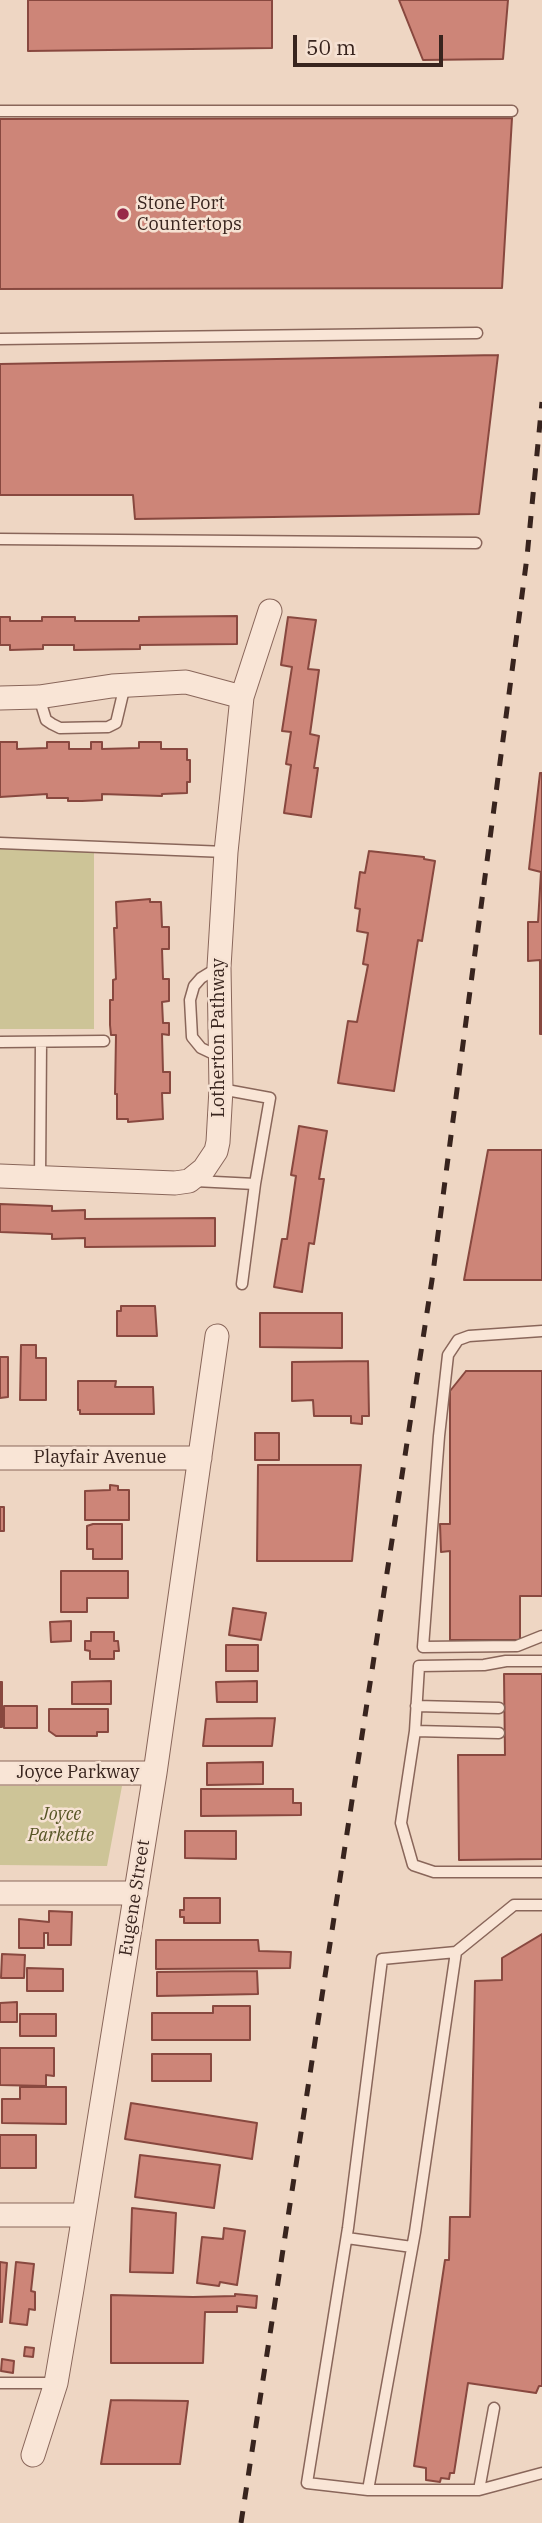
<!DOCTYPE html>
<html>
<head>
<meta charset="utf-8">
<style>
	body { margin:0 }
	#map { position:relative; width:542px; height:2523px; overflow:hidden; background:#eed6c3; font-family:"IBM Plex Serif",serif }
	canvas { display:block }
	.scale { position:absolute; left:293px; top:35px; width:150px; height:32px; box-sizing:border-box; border:4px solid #38241e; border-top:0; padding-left:9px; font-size:21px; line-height:24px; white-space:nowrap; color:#38241e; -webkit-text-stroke:5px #f6e2d3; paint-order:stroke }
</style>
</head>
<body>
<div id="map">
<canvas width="542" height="2523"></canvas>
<div class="scale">50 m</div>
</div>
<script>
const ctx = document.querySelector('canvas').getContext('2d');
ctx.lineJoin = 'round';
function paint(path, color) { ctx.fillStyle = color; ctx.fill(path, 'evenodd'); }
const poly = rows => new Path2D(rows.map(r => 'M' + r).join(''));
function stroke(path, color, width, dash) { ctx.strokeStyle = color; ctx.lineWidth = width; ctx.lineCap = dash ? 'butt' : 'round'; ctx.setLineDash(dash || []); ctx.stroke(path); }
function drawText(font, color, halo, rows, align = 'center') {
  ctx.font = font + ' "IBM Plex Serif",serif'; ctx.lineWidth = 5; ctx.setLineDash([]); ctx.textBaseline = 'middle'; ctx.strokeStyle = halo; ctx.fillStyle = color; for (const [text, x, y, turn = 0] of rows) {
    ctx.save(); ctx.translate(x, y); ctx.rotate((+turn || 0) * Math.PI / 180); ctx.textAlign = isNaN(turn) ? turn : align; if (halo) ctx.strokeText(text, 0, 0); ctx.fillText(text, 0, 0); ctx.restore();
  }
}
paint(poly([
	[0,843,94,844,94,1029,0,1029],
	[0,1786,122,1786,107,1866,0,1865]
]), '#cdc497');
const building = poly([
	[28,0,272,0,272,48,28,51,28,0],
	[399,0,508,0,503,59,423,60,399,0],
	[512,118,502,288,0,289,0,119,512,118],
	[498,355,479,514,135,519,133,495,0,495,0,364,498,355],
	[237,616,237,644,140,645,140,649,74,650,74,645,43,645,43,649,10,650,10,645,0,645,0,617,10,617,10,621,42,621,42,617,75,617,75,621,139,621,139,617,237,616],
	[288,617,316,620,308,669,319,670,310,734,319,736,314,768,318,768,311,817,284,813,291,765,286,764,291,732,282,731,292,667,281,665,288,617],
	[0,742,17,742,17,749,47,748,47,742,69,742,69,749,91,749,91,742,102,742,102,749,139,748,139,742,161,742,161,749,187,749,187,760,190,760,190,782,187,782,187,793,162,794,162,796,102,794,102,800,82,801,68,801,68,798,47,798,47,794,0,797,0,742],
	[540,773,542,773,542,1034,540,1034,540,960,528,961,528,922,538,922,541,872,529,869,540,773],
	[369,851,424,857,424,859,435,861,422,941,418,940,394,1091,338,1083,348,1021,357,1022,368,965,363,964,368,933,357,931,360,909,355,908,360,872,365,873,369,851],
	[150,899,150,902,161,902,162,927,169,927,169,949,162,949,163,979,169,979,169,1001,162,1002,163,1023,169,1023,169,1035,162,1034,163,1072,170,1072,170,1093,162,1093,163,1119,128,1122,128,1119,117,1119,117,1094,115,1094,116,1035,111,1035,110,1025,110,1000,113,1000,113,980,116,979,114,928,117,928,116,902,150,899],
	[299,1126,327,1131,319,1179,324,1179,314,1244,309,1243,302,1292,274,1287,282,1239,287,1239,296,1176,291,1175,299,1126],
	[488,1150,542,1150,542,1280,464,1280,488,1150],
	[0,1204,52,1206,52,1211,85,1210,85,1219,215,1218,215,1246,85,1247,85,1238,52,1239,52,1234,0,1232,0,1204],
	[121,1306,155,1306,157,1336,117,1336,117,1311,121,1311,121,1306],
	[260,1313,342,1313,342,1348,260,1347,260,1313],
	[21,1345,36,1345,36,1358,46,1358,46,1400,20,1400,21,1345],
	[0,1357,8,1357,8,1397,0,1398,0,1357],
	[368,1361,369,1416,362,1416,362,1424,351,1423,351,1416,314,1416,313,1400,292,1401,292,1362,368,1361],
	[466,1371,542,1371,542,1596,520,1596,520,1640,450,1640,450,1551,441,1552,440,1524,450,1524,450,1391,466,1371],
	[78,1381,116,1381,115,1387,153,1387,154,1414,80,1414,80,1410,78,1410,78,1381],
	[255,1433,279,1433,279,1460,255,1460,255,1433],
	[258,1465,361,1465,352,1561,257,1561,258,1465],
	[110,1485,118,1486,118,1490,129,1490,129,1520,85,1520,85,1491,110,1490,110,1485],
	[0,1507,4,1507,4,1531,0,1531,0,1507],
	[93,1524,122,1524,122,1559,93,1559,93,1549,87,1549,87,1526,93,1524],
	[61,1571,128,1571,128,1598,87,1598,87,1612,61,1612,61,1571],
	[233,1608,266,1613,261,1640,229,1635,233,1608],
	[71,1621,71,1641,51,1642,50,1622,71,1621],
	[91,1632,114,1632,114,1641,118,1641,119,1651,114,1651,114,1659,90,1659,90,1651,85,1650,85,1641,91,1641,91,1632],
	[226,1645,258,1645,258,1671,226,1671,226,1645],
	[504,1674,542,1674,542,1859,459,1860,458,1755,505,1755,504,1674],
	[111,1681,111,1704,72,1704,72,1682,111,1681],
	[257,1681,257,1702,217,1702,216,1682,257,1681],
	[0,1682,2,1682,2,1727,0,1727,0,1682],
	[4,1706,37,1706,37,1728,4,1728,4,1706],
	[49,1709,108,1709,108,1732,97,1732,97,1736,56,1736,49,1731,49,1709],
	[275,1718,272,1746,203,1746,206,1719,275,1718],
	[263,1762,263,1784,207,1785,207,1763,263,1762],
	[201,1789,293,1789,293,1803,301,1803,301,1815,201,1816,201,1789],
	[185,1831,236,1831,236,1859,185,1858,185,1831],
	[184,1898,220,1898,220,1923,184,1923,184,1917,180,1917,180,1910,184,1910,184,1898],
	[49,1911,72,1912,71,1945,48,1945,48,1933,44,1933,44,1948,19,1948,19,1919,49,1922,49,1911],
	[542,1934,542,2386,539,2386,536,2393,468,2383,454,2473,450,2473,449,2479,441,2478,440,2482,426,2480,426,2468,414,2466,445,2260,449,2260,450,2217,470,2217,475,1981,502,1980,502,1958,542,1934],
	[156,1940,258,1940,259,1951,291,1952,290,1968,156,1969,156,1940],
	[2,1954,25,1955,24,1978,1,1978,2,1954],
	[27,1968,63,1969,63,1991,27,1991,27,1968],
	[257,1971,258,1994,157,1996,157,1972,257,1971],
	[17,2002,17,2022,0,2022,0,2003,17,2002],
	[213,2006,250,2006,250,2040,152,2040,152,2013,213,2013,213,2006],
	[20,2014,56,2014,56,2036,20,2036,20,2014],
	[0,2048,54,2048,54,2076,46,2075,46,2086,0,2085,0,2048],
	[152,2054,211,2054,211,2081,152,2081,152,2054],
	[20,2087,66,2087,66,2124,2,2123,2,2099,20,2099,20,2087],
	[131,2103,257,2123,252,2159,125,2139,131,2103],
	[0,2135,36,2135,36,2168,0,2168,0,2135],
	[140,2155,220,2165,214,2208,135,2197,140,2155],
	[132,2208,176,2213,173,2273,130,2272,132,2208],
	[224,2228,245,2231,237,2285,220,2282,219,2286,197,2283,202,2237,223,2239,224,2228],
	[0,2262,7,2263,2,2322,0,2322,0,2262],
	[16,2262,34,2264,31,2291,35,2292,35,2310,29,2309,27,2325,10,2323,16,2262],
	[235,2294,257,2296,256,2308,237,2306,237,2312,205,2312,203,2363,111,2363,111,2295,193,2297,235,2296,235,2294],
	[25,2347,34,2348,33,2357,24,2356,25,2347],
	[2,2359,14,2361,13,2373,1,2371,2,2359],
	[111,2400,188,2401,180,2464,101,2464,111,2400]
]);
paint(building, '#cd8578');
stroke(building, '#88483f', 2);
const lane = poly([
	[0,111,512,111],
	[0,339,477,333],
	[0,539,476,543],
	[39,697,46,720,52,724,60,728,108,727,116,723,125,685],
	[0,843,226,852],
	[219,967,201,978,194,986,190,1000,192,1037,201,1048,220,1057],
	[0,1042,104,1041],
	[221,1089,270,1098,255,1184,242,1284],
	[40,1179,41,1042],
	[195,1181,255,1184],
	[542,1331,469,1336,458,1340,448,1355,439,1436,423,1647,517,1646,542,1636],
	[542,1661,506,1661,484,1665,419,1666,415,1731,401,1823,413,1865,434,1872,542,1872],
	[416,1706,499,1708],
	[415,1731,499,1733],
	[542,1905,514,1905,456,1952,415,2232,368,2490,479,2490,542,2473],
	[347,2238,412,2247],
	[0,2383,56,2383],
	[368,2490,307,2483,348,2228,382,1959,456,1952],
	[479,2490,494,2408]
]);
const street = poly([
	[0,698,39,697,112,686,186,682,242,697],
	[0,1176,175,1183,189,1181,204,1169,216,1151,218,1142,221,1089,219,967,226,852,242,697,270,611],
	[0,1458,200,1458],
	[0,1773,155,1773],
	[0,1893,136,1893],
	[0,2215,83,2215],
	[33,2455,56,2383,72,2289,155,1773,217,1336]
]);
stroke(lane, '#89665a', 13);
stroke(street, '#89665a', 25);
stroke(lane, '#f9e5d6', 10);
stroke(street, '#f9e5d6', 23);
stroke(poly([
	[241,2523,432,1280,527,557,542,402]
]), '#38241e', 5, [12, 12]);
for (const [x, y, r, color] of [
	[123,214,7,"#982948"]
]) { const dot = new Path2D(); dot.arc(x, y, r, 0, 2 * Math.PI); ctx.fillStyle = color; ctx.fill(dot); stroke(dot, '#f6e2d3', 2.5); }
drawText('18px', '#38241e', '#f6e2d3', [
	["Stone Port",137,204],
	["Countertops",137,225]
], 'left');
drawText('18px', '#38241e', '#f6e2d3', [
	["Lotherton Pathway",219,1038,-90],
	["Playfair Avenue",100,1458],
	["Joyce Parkway",78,1773],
	["Eugene Street",135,1898,-81]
]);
drawText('italic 18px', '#555424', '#f6e2d3', [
	["Joyce",61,1815],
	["Parkette",61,1836]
]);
</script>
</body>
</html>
